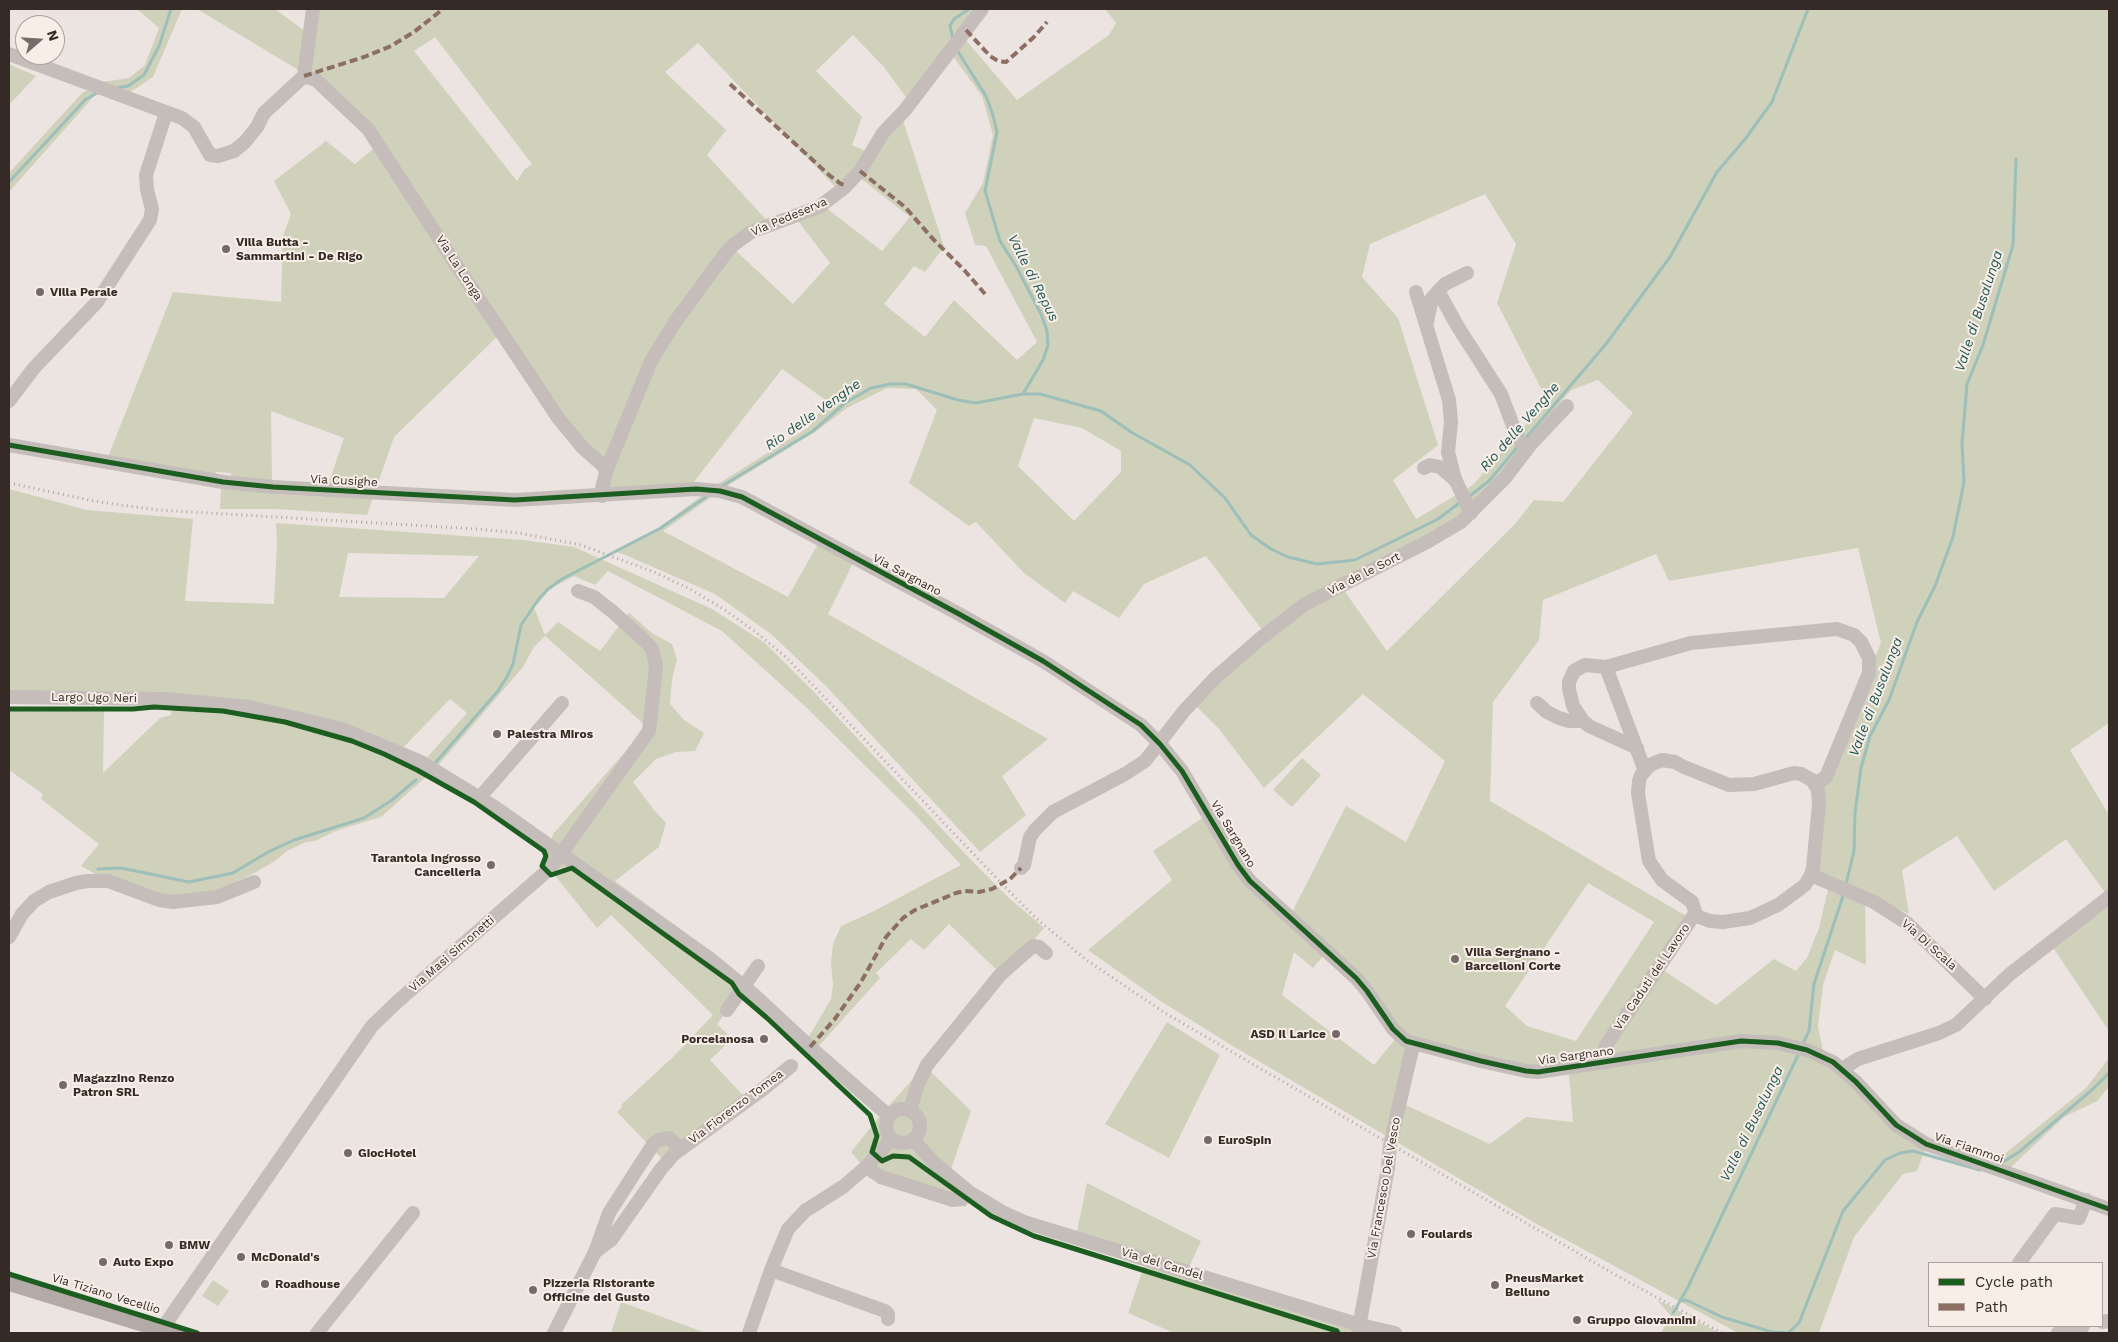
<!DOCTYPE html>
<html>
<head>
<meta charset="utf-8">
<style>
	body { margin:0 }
	#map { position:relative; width:2118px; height:1342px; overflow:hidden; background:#ece4e0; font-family:"Work Sans",sans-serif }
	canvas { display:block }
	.frame { position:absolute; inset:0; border:10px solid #362a27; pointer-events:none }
	.legend { position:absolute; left:1928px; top:1262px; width:175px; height:65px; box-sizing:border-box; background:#f9eee7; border:1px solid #aba09a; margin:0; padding:6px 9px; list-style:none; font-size:15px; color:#362a27 }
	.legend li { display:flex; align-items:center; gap:10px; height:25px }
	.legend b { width:25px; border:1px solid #aba09a }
	.north { position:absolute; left:15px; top:15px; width:50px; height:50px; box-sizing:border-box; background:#f9eee7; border:1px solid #aba09a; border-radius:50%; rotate:71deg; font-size:14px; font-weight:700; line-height:20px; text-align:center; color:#362a27 }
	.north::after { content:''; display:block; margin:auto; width:18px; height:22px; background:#766b68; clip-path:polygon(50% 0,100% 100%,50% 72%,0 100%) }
</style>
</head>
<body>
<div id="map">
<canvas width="2118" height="1342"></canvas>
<div class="frame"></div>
<ul class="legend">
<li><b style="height:6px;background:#1b5e20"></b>Cycle path</li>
<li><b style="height:6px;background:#8d6e63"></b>Path</li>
</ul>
<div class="north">N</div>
</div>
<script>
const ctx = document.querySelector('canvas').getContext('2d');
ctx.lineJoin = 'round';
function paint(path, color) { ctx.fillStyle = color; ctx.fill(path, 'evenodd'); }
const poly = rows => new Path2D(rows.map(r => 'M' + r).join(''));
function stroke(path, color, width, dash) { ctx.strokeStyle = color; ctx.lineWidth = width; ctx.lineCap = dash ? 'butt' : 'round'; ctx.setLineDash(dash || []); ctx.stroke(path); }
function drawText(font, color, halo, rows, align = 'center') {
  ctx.font = font + ' "Work Sans",sans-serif'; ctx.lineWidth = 4; ctx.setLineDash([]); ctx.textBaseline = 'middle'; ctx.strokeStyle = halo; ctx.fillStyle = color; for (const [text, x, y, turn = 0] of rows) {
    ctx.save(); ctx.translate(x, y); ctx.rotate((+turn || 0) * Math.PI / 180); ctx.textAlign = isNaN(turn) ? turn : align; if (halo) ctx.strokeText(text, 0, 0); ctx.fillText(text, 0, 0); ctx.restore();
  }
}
paint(poly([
	[137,9,182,9,153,77,129,93,95,95,9,192,9,173,82,93,102,82,129,78,145,65,159,28],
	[197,9,275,9,313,37,319,9,990,9,971,17,959,32,1017,100,1109,35,1116,23,1105,9,2109,9,2109,723,2070,750,2109,815,2109,898,2066,839,1994,891,1957,836,1902,870,1909,914,1865,895,1866,965,1835,950,1823,985,1818,1027,1823,1051,1925,1149,1917,1171,1903,1174,1854,1237,1819,1333,1738,1333,1535,1223,1231,1045,1159,1000,1088,950,1172,880,1153,851,1213,811,1241,859,1287,922,1346,806,1406,842,1445,761,1363,694,1264,788,1219,729,1190,700,1263,631,1206,556,1144,584,1119,618,1073,591,1065,603,1024,573,976,522,969,526,909,483,937,410,916,389,887,388,847,408,815,432,727,486,663,531,788,597,819,542,854,561,828,614,1048,739,1002,776,1026,815,980,852,825,685,771,634,715,594,623,554,613,551,660,527,713,487,809,427,827,401,782,369,693,483,606,491,588,448,505,329,394,437,367,515,276,509,220,509,221,488,271,494,324,497,344,438,271,411,272,481,232,477,231,473,216,472,214,475,108,457,173,292,281,302,283,236,291,214,274,181,326,141,355,164,383,141,311,70,300,71],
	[853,35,884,67,908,100,947,48,982,96,993,135,983,183,965,213,975,245,986,246,1037,342,1017,360,954,300,925,337,884,304,914,266,925,272,944,247,900,111,877,156,852,145,862,117,816,71],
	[435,37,532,164,524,170,517,181,414,51],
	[698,43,840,192,859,177,910,217,882,251,825,207,795,217,830,263,793,304,736,251,770,224,707,155,726,130,665,72],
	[1485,194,1516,244,1497,303,1547,400,1473,485,1416,519,1393,480,1438,445,1398,318,1362,277,1370,244],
	[1598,380,1633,413,1563,502,1534,500,1515,524,1387,651,1338,582,1447,528,1488,492,1571,390],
	[1034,418,1082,428,1121,451,1121,472,1074,521,1018,466],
	[1858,548,1881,643,1823,785,1815,874,1830,881,1819,928,1807,958,1796,971,1774,959,1716,1005,1657,966,1688,917,1490,801,1493,702,1539,640,1543,600,1656,554,1669,581],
	[1588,883,1654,922,1576,1041,1527,1026,1505,1006],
	[1294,952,1313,968,1324,955,1361,987,1397,1037,1374,1065,1282,995],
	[1420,1048,1531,1067,1568,1063,1573,1122,1526,1117,1490,1144,1406,1105],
	[9,64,36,76,9,105],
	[9,489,87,510,193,519,185,601,274,604,277,542,276,523,523,540,574,547,712,609,765,643,815,693,971,860,1009,898,1044,928,1003,976,949,924,924,950,911,939,876,973,880,978,816,1049,808,1038,831,999,833,984,831,963,833,944,841,926,870,913,961,865,916,816,808,709,722,631,608,571,595,585,574,576,551,588,534,608,545,635,558,622,600,651,629,613,652,633,672,644,677,659,672,680,670,704,684,720,704,733,695,751,676,752,656,759,633,782,654,810,666,823,659,847,615,881,720,958,749,984,717,1024,732,1039,710,1060,750,1103,678,1158,671,1168,617,1112,622,1107,621,1105,674,1056,713,1015,611,915,597,928,545,863,553,834,647,727,545,636,534,647,523,667,435,769,381,817,338,830,315,841,306,842,287,851,275,861,256,872,214,893,167,898,108,881,81,866,99,844,41,799,43,794,9,770,9,710,104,711,103,773,160,718,171,715,174,693,9,692],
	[348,553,479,556,444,598,339,597],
	[450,699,467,713,422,763,399,752],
	[1302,758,1321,775,1292,807,1273,790],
	[2109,904,2109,1031,2052,946],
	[1167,1022,1220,1055,1169,1158,1105,1124],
	[2109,1058,2109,1087,2097,1101,2064,1117,2009,1169,1991,1165,2086,1088],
	[925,1066,971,1111,948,1178,969,1196,966,1207,890,1183,878,1184,851,1152,883,1112],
	[1087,1183,1201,1241,1189,1267,1392,1333,1174,1333,1128,1313,1147,1257,1076,1236],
	[213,1280,229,1291,218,1306,202,1296],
	[1658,1301,1664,1303,1719,1333,1661,1333,1671,1316],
	[621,1302,706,1333,611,1333]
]), '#d0d1ba');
stroke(poly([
	[953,39,950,26,954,19,969,9],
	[957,50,986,96,993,115,997,132,985,191,1000,241,1016,266,1041,314,1047,331,1048,345,1043,360,1023,394],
	[117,88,128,86,144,75,159,46,171,9],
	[9,182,86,99,99,92],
	[1525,439,1606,344,1670,257,1717,172,1746,138,1772,102,1808,9],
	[722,486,813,431,845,403,871,388,890,384,906,384,958,400,976,403,1023,394,1040,394,1101,411,1131,432,1190,465,1225,498,1251,535,1271,549,1288,557,1317,564,1355,560,1438,519,1462,501],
	[1467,498,1489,481,1519,445],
	[436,762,497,692,507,677,513,664,521,625,538,600,547,590,562,579,659,529,709,495],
	[98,869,121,868,189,882,233,873,268,852,294,840,364,818,392,800,416,780],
	[1846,884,1854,851,1855,813,1861,768,1870,736,1889,700,1917,622,1935,586,1953,537,1964,482,1962,443,1967,384,1983,345,2013,245,2016,159],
	[1802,1045,1809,1031,1814,984,1844,893],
	[1998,1165,2019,1152,2093,1089,2109,1073],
	[1680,1301,1686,1300,1722,1317,1772,1332,1788,1333,1799,1323,1843,1211,1885,1160,1900,1153,1913,1151,1980,1170],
	[1673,1313,1688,1287,1799,1053]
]), '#9cbfba', 3);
stroke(poly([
	[9,54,182,118,194,127,210,155,218,156,234,151,245,142,257,127,264,113,304,76,313,9],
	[304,76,316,80,368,129,453,260,559,419,583,448,607,469],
	[1438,291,1458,327,1501,394,1515,431,1526,451],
	[1416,292,1449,400,1451,422,1448,452,1455,479,1471,513],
	[1427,322,1432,298,1445,284,1467,273],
	[9,401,34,368,97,302,150,220,152,209,147,190,146,175,166,113],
	[9,445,223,482,273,487,515,500,696,489,720,491,742,497,959,614,1043,661,1141,725,1160,744,1182,771,1238,865,1250,881,1356,978,1367,991,1393,1029,1406,1041,1481,1061,1526,1071,1538,1072,1741,1041,1778,1043,1807,1050,1833,1062,1856,1082,1896,1125,1926,1144,2109,1209],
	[1424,468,1430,465,1440,467,1455,480],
	[602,496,601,492,607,469,651,361,675,322,725,254,733,245,751,232,819,207,844,188,860,171,883,133,905,110,982,9],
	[1606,667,1585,665,1574,671,1569,682,1569,689,1573,706,1583,721,1589,726,1637,748],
	[9,697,166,699,250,707,342,729,421,762,496,808,709,958,754,995,810,1047,889,1116],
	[1537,703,1547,712,1559,718,1569,721,1583,721],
	[1645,771,1606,667,1691,643,1837,629,1854,635,1861,642,1869,658,1869,673,1826,777,1815,784],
	[480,797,562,703],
	[1021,868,1024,865,1030,837,1035,830,1053,812,1125,774,1145,761,1184,711,1215,678,1261,638,1305,604,1427,542,1461,522,1505,478,1531,444,1567,406],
	[1811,875,1874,902,1907,923,1985,999],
	[9,937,22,914,34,901,49,892,76,883,87,881,108,881,159,900,173,902,217,897,254,882],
	[727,1010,758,966],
	[1605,1062,1603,1057,1606,1045,1694,915,1695,911,1692,902,1662,880,1649,861,1638,793,1639,781,1641,775,1650,765,1662,760,1675,762,1684,767,1729,785,1754,784,1794,773,1801,774,1812,780,1818,790,1819,804,1813,868,1811,875,1805,885,1778,905,1750,918,1723,922,1710,921,1694,915],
	[1844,1070,1847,1066,1858,1059,1939,1033,1956,1025,2010,974,2109,897],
	'886 1126a17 17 0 1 1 34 0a17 17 0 1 1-34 0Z',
	[910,1110,918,1084,927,1065,1000,975,1033,946,1039,947,1046,953],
	[913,1139,933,1162,969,1192,1004,1213,1024,1222,1360,1325,1395,1333],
	[866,1167,881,1177,953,1200,962,1199,970,1193],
	[595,1252,611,1240,661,1169,674,1154,763,1089,791,1066],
	[2019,1263,2055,1214,2079,1218,2086,1200],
	[771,1270,885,1311,888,1314,888,1319],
	[2102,1322,2109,1321],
	[162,1329,372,1026,397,1002,547,871,558,858,649,731,656,666,652,649,645,641,613,612,594,597,578,591],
	[317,1333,413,1213],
	[554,1333,595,1252,609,1213,654,1143,659,1140,669,1138,681,1149],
	[749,1333,771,1270,788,1229,805,1211,844,1186,866,1167,892,1139],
	[1358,1333,1388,1168,1390,1145,1413,1044],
	[2058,1333,2083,1326]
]), '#c5bdb9', 14);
stroke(poly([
	[9,1282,176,1333]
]), '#b4aba8', 18);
stroke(poly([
	[9,483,99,502,159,510,477,529,519,533,581,545,654,572,690,589,725,610,757,633,788,659,1002,884,1037,919,1085,959,1165,1013,1614,1274,1722,1333]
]), '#ada6a3', 3, [1, 4]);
stroke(poly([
	[966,30,990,56,998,61,1006,62,1034,37,1047,22],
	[304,76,364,57,391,46,414,32,443,9],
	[730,84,829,175,841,184,847,185],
	[860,171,905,207,933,239,965,271,985,294],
	[810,1047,834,1020,861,982,886,937,903,918,915,910,956,893,965,891,979,892,992,889,1010,879,1021,868]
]), '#8d6e63', 4, [8, 4]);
stroke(poly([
	[9,445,223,482,273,487,515,500,696,489,720,491,742,497,959,614,1043,661,1141,725,1160,744,1182,771,1238,865,1250,881,1356,978,1367,991,1393,1029,1406,1041,1481,1061,1526,1071,1538,1072,1741,1041,1778,1043,1807,1050,1833,1062,1856,1082,1896,1125,1926,1144,2109,1209],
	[9,709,133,709,154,707,223,711,285,722,352,741,384,754,417,770,474,802,544,851,546,856,542,866,551,875,572,868,732,983,739,994,767,1018,870,1115,877,1136,872,1152,882,1161,893,1156,909,1157,991,1216,1034,1236,1337,1331,1338,1333],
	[9,1274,197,1333]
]), '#1b5e20', 5);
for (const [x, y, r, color] of [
	[226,249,5,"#766b68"],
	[40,292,5,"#766b68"],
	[497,734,5,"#766b68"],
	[491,865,5,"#766b68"],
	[1455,959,5,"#766b68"],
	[1336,1034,5,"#766b68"],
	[764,1039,5,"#766b68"],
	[63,1085,5,"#766b68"],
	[1208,1140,5,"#766b68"],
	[348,1153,5,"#766b68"],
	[1411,1234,5,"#766b68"],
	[169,1245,5,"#766b68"],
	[241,1257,5,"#766b68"],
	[103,1262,5,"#766b68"],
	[265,1284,5,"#766b68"],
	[1495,1285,5,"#766b68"],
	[533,1290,5,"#766b68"],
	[1577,1320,5,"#766b68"]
]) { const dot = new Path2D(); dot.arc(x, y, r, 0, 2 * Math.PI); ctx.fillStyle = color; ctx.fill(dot); stroke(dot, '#f9eee7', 2); }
drawText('12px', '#362a27', '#f9eee7', [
	["Via Pedeserva",789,217,-23],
	["Via La Longa",459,268,57],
	["Via Cusighe",344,481,3],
	["Via de le Sort",1364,574,-27],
	["Via Sargnano",907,575,28],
	["Largo Ugo Neri",94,698,1],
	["Via Sargnano",1233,834,59],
	["Via Di Scala",1929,945,42],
	["Via Masi Simonetti",452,954,-41],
	["Via Caduti del Lavoro",1652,977,-56],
	["Via Sargnano",1576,1056,-8],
	["Via Fiorenzo Tomea",736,1107,-37],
	["Via Fiammoi",1969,1148,19],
	["Via Francesco Del Vesco",1384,1188,-80],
	["Via del Candel",1162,1264,17],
	["Via Tiziano Vecellio",106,1294,17]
]);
drawText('bold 12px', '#362a27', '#f9eee7', [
	["Villa Butta -",236,242],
	["Sammartini - De Rigo",236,256],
	["Villa Perale",50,292],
	["Palestra Miros",507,734],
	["Tarantola Ingrosso",481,858,"right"],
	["Cancelleria",481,872,"right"],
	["Villa Sergnano -",1465,952],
	["Barcelloni Corte",1465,966],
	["ASD Il Larice",1326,1034,"right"],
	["Porcelanosa",754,1039,"right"],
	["Magazzino Renzo",73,1078],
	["Patron SRL",73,1092],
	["EuroSpin",1218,1140],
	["GiocHotel",358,1153],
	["Foulards",1421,1234],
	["BMW",179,1245],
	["McDonald's",251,1257],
	["Auto Expo",113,1262],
	["PneusMarket",1505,1278],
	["Belluno",1505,1292],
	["Pizzeria Ristorante",543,1283],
	["Officine del Gusto",543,1297],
	["Roadhouse",275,1284],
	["Gruppo Giovannini",1587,1320]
], 'left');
drawText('italic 14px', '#1c5853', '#f9eee7', [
	["Valle di Repus",1033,278,63],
	["Valle di Busalunga",1979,311,-72],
	["Rio delle Venghe",813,415,-35],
	["Rio delle Venghe",1520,427,-49],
	["Valle di Busalunga",1876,697,-69],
	["Valle di Busalunga",1752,1124,-64]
]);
</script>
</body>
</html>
